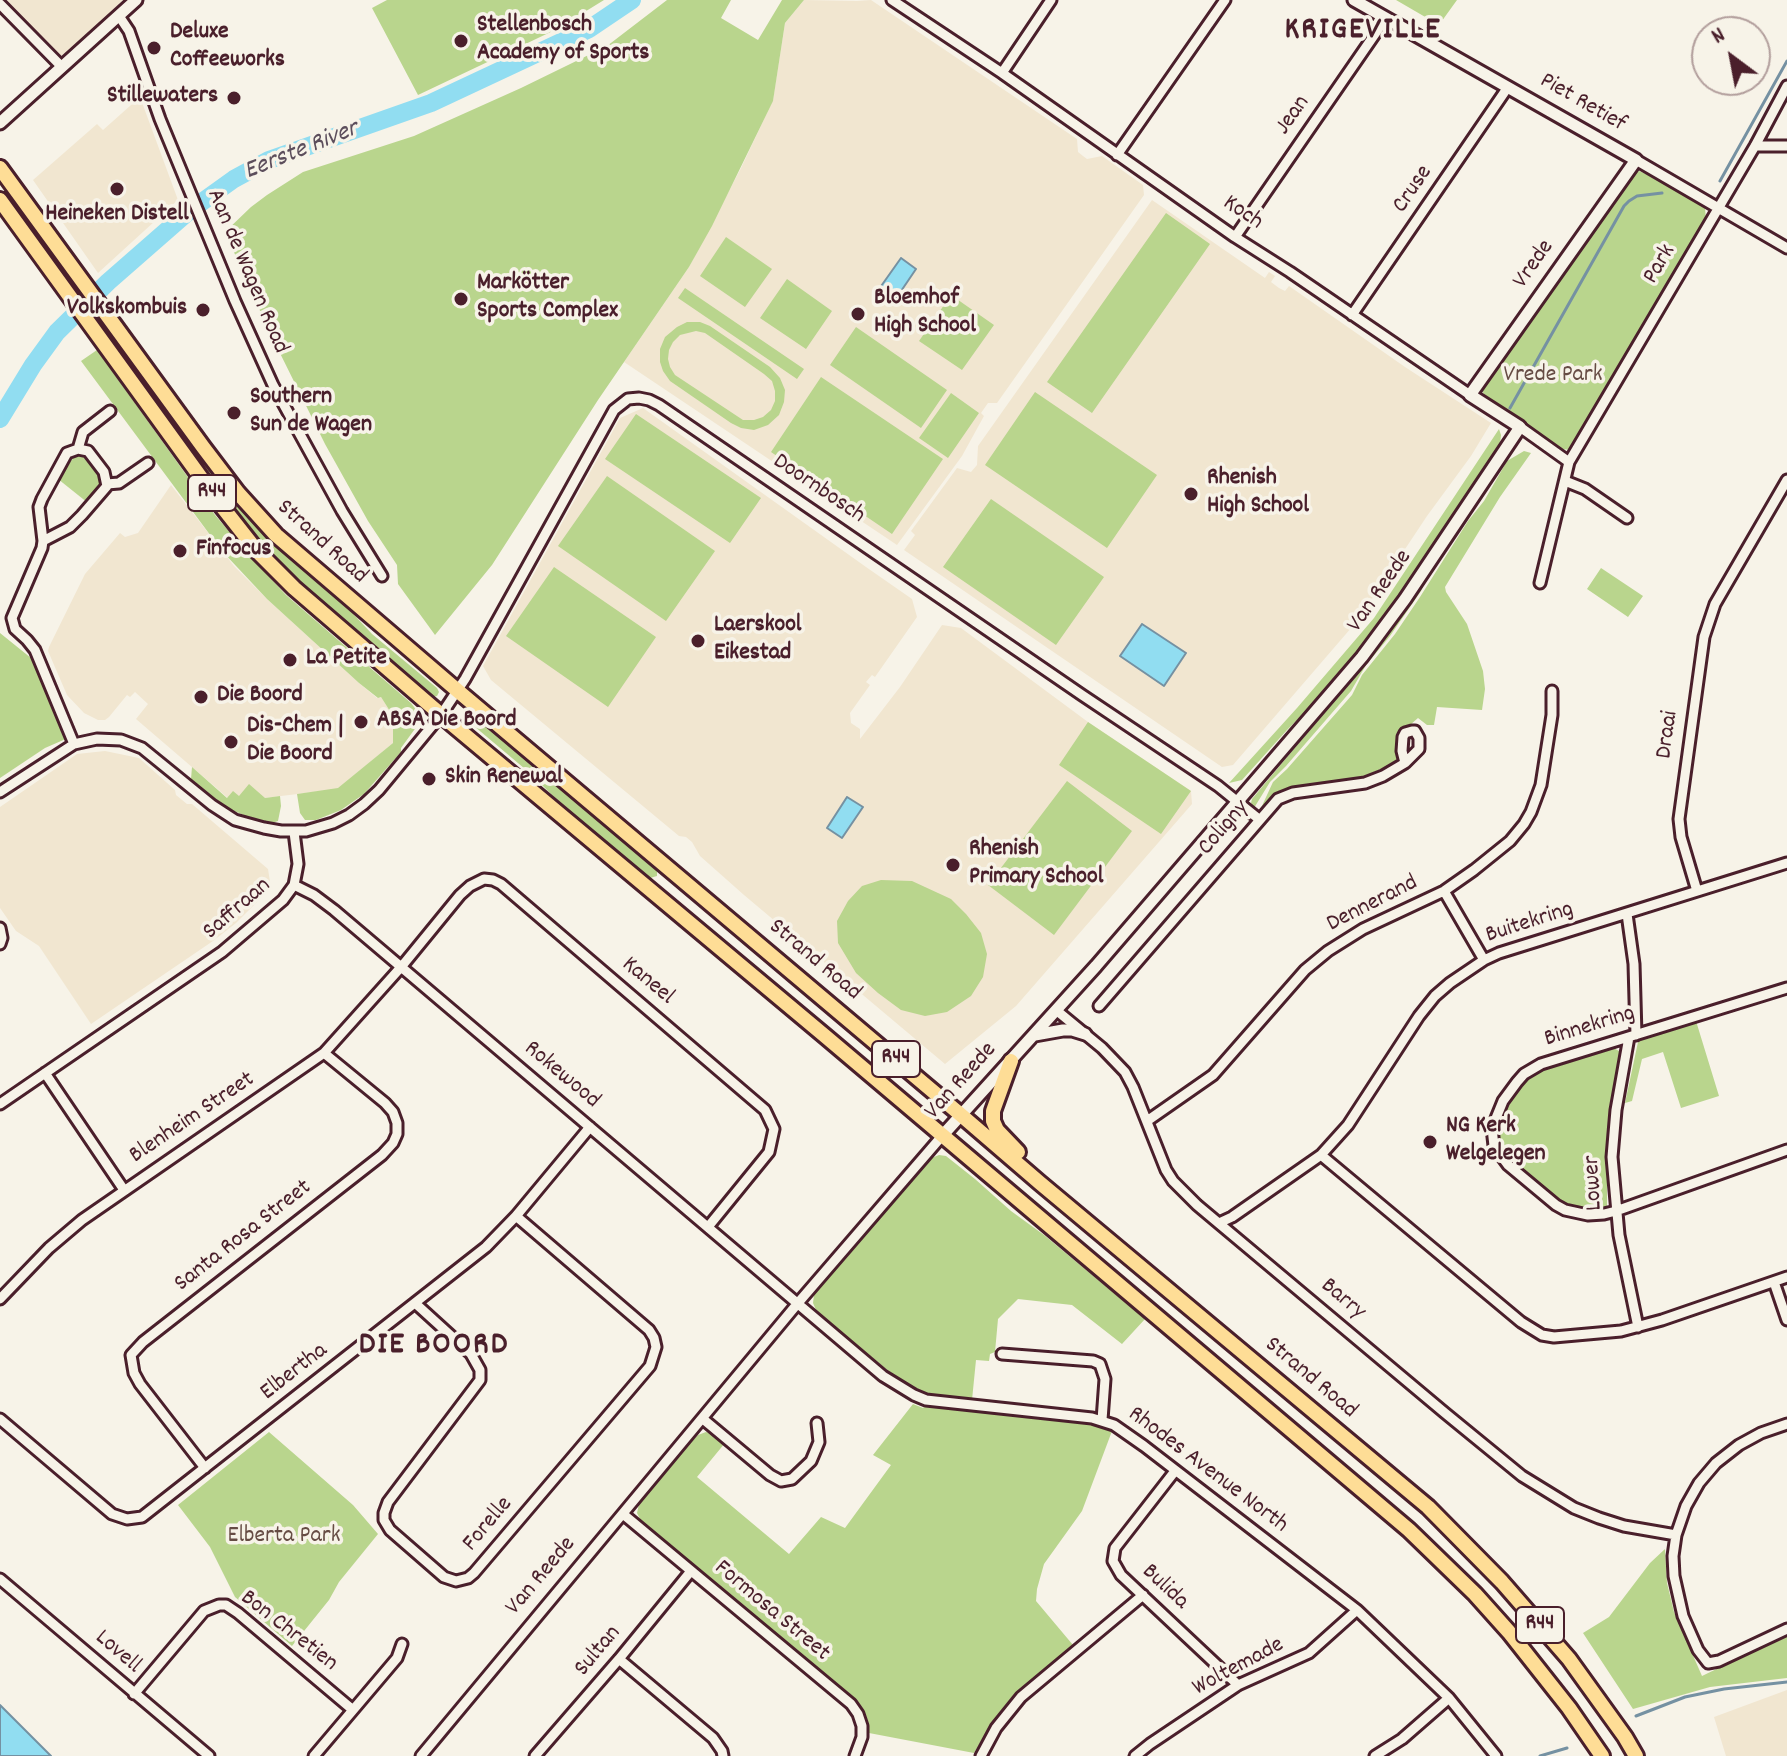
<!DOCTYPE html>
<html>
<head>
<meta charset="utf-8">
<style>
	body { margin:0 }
	#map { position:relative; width:1787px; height:1756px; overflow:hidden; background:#f7f3e8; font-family:Dekko,sans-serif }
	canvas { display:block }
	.north { position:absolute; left:1691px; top:16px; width:80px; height:80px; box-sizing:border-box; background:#f7f3e8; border:2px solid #b29e9c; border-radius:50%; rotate:328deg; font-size:22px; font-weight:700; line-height:32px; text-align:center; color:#4a1f2b }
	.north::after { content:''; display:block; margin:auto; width:28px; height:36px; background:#4a1f2b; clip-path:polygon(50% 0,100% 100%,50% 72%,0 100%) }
</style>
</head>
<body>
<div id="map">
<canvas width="1787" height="1756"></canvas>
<div class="north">N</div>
</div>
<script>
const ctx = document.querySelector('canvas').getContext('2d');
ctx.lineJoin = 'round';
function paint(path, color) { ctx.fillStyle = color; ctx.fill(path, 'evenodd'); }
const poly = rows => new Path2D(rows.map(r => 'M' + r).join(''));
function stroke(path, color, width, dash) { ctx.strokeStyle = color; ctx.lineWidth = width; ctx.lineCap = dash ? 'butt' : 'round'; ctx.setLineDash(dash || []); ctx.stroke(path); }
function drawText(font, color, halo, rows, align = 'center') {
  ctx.font = font + ' Dekko,sans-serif'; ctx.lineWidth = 7; ctx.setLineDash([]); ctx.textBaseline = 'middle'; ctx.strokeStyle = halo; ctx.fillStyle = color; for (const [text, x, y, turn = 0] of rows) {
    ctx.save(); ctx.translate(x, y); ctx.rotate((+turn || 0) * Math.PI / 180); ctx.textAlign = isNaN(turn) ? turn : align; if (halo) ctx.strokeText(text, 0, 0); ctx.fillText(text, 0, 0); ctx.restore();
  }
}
paint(poly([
	[4,0,123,0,69,52,60,56],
	[804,0,857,1,871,0,1077,139,1078,152,1083,156,1087,159,1102,156,1143,185,1144,195,997,403,988,403,981,413,984,416,962,456,897,545,624,362,689,267,741,168,773,100,785,23],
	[140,97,178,200,98,273,33,180,97,124,103,130],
	[1152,200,1265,278,1269,272,1275,276,1271,282,1279,288,1285,291,1289,286,1405,367,1491,423,1471,456,1427,516,1358,620,1233,765,1222,767,904,550,915,535,911,531,957,468,971,472,977,465,978,446],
	[643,408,866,567,912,599,917,617,875,677,872,675,866,682,870,685,850,713,851,723,860,729,860,739,900,687,942,625,961,628,1088,722,1191,791,1192,804,1016,1006,945,1064,744,895,700,856,692,842,686,837,679,836,491,680,483,666,620,418],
	[171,485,234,566,267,599,359,683,377,698,381,697,393,716,393,743,338,789,265,798,239,796,228,798,136,719,148,704,135,692,130,697,127,695,109,717,105,720,98,720,84,713,67,695,48,651,49,647,85,574,120,533,125,537,138,533],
	[105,751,139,758,175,790,176,795,187,804,192,804,268,869,271,888,236,923,213,941,91,1024,39,946,16,931,0,908,0,807,77,754],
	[1787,1690,1787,1756,1726,1756,1714,1717]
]), '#f1e6d0');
paint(poly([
	[387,0,604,0,557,29,418,95,372,8],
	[667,0,731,0,721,18,758,40,782,0,804,0,785,23,773,101,712,226,689,267,598,400,492,565,435,635,398,584,397,565,368,521,325,444,269,331,225,232,251,207,267,195,303,172,414,136,521,88,607,46],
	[1396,0,1457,0,1439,25],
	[1639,171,1653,177,1705,208,1706,220,1572,450,1561,449,1485,397,1482,390,1487,379,1630,177],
	[1166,213,1210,244,1092,413,1047,382],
	[726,237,772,269,745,307,700,276],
	[787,279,832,311,806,349,760,318],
	[685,288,804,369,797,379,678,298],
	[951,295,994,325,962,370,919,341],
	[687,322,700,322,710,326,770,367,780,378,785,390,784,402,779,415,768,425,754,430,741,428,731,423,670,381,663,371,660,362,660,349,665,337,677,327],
	[696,331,705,333,764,374,772,381,775,391,775,401,771,410,763,417,754,420,743,420,675,375,670,367,668,359,669,350,673,342,680,335],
	[104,323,232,496,293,560,343,603,372,634,437,688,439,692,437,696,432,697,428,693,308,591,263,547,235,513,99,327],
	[856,327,947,390,921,428,830,365],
	[97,350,215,515,250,556,286,595,411,703,417,711,417,726,401,748,401,752,364,794,341,810,316,820,305,820,300,813,297,794,338,788,393,743,393,716,381,697,378,698,359,683,267,599,222,551,81,361],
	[821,377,943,459,892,534,771,452],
	[1035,392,1157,475,1107,548,985,465],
	[951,393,979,413,948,458,919,438],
	[636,414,761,498,730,543,605,459],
	[1499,429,1501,435,1500,444,1404,591,1374,634,1322,695,1287,730,1242,780,1229,783,1297,708,1374,618],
	[1524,451,1531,453,1500,497,1445,587,1446,592,1467,624,1483,671,1485,689,1482,710,1437,707,1434,725,1427,725,1418,718,1402,732,1399,758,1392,764,1365,776,1286,789,1275,794,1261,808,1273,782,1287,769,1352,695,1362,675,1395,634,1420,597,1468,521,1484,501,1507,461],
	[76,454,86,454,104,478,104,483,88,503,58,479],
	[607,476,715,551,666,621,558,546],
	[991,499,1104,577,1056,645,943,567],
	[554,567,656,637,608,707,506,636],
	[1601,568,1643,596,1628,617,1587,589],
	[1426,579,1421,591,1390,636,1366,665,1351,691,1286,766,1270,782,1254,808,1251,803,1252,799,1365,664,1388,634],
	[0,633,31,658,68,738,45,748,0,778],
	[468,711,472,711,651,861,657,871,657,876,650,878,640,874,575,818,531,774,468,721,465,716],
	[1088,722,1191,791,1161,834,1059,765],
	[192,767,227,798,233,791,239,796,249,784,265,798,280,796,281,806,278,821,272,823,253,819,225,807,191,779],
	[1067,781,1132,831,1054,935,988,885],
	[881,880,912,881,951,899,966,914,981,933,987,954,983,977,971,996,947,1012,925,1016,901,1010,878,993,856,973,838,943,837,921,848,901,862,886],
	[1696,1021,1719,1096,1681,1108,1663,1052,1642,1059,1632,1101,1625,1103,1638,1042,1646,1037],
	[1612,1047,1619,1051,1620,1055,1610,1104,1607,1136,1607,1206,1601,1210,1569,1208,1505,1156,1500,1148,1497,1129,1501,1115,1509,1102,1523,1082,1532,1074,1540,1069],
	[939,1155,946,1156,975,1179,1011,1211,1044,1235,1145,1319,1122,1344,1072,1305,1018,1299,998,1319,995,1352,990,1354,989,1361,976,1360,972,1400,929,1394,903,1383,817,1312,813,1303,814,1295,915,1174,929,1159],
	[913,1404,923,1408,925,1406,1096,1425,1112,1431,1082,1511,1044,1564,1037,1589,1036,1601,1073,1645,1011,1698,991,1725,974,1753,869,1733,868,1721,856,1701,658,1536,641,1521,637,1513,639,1504,691,1442,698,1435,706,1432,714,1434,725,1443,697,1477,789,1554,821,1517,845,1528,891,1465,873,1455],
	[269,1432,353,1505,378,1534,339,1582,329,1600,292,1646,235,1597,210,1547,178,1505],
	[1665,1549,1667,1583,1674,1612,1702,1676,1787,1635,1787,1678,1710,1687,1633,1709,1583,1633,1609,1617,1650,1563]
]), '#b9d58d');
const water = poly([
	[901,258,916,269,895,300,879,289,901,258],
	[1142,624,1186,653,1164,686,1120,656,1142,624],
	[847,797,863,807,842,838,827,828,847,797],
	[0,1705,51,1756,0,1756,0,1705]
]);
paint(water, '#91ddf1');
stroke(water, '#7591a2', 2);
stroke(poly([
	[1720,181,1787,61],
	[1510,408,1624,206,1629,201,1637,196,1662,193],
	[1636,1716,1685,1697,1724,1689,1787,1682],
	[1540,1756,1567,1748]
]), '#7591a2', 3);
stroke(poly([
	[0,419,33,365,57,332,108,282,188,212,234,179,269,160,431,103,589,29,632,0]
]), '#91ddf1', 18);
const minor = poly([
	[892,0,1002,73,1235,237,1290,272,1470,395],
	[0,4,62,67],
	[119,16,129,31,160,119,235,301,273,385,342,511,382,576],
	[1002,73,1051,0],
	[1755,146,1787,146],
	[1117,155,1225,0],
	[1636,160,1787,248],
	[1235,237,1386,18],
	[1352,315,1508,87],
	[1520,427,1569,462],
	[78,449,83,432,110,411],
	[1565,481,1585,489,1627,518],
	[107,484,119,483,148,463],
	[43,541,70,527,82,515,107,486,104,472,88,451,78,449,67,453,42,499,39,507,43,541,42,548,12,618,15,629,27,640,35,650,74,744],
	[1540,583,1569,462,1755,146,1787,86],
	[0,792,74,744,97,739,121,740,142,748,212,805,235,820,264,828,281,831,306,831,333,823,349,815,364,804,379,790,441,715,465,679,614,410,628,399,639,398,649,400,659,405,1082,695,1218,786,1260,820],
	[294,885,314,895,334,910,883,1376,914,1395,926,1400,1092,1418,1114,1425,1144,1446,1357,1610,1449,1698,1496,1756],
	[1444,891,1484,960],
	[1697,891,1681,837,1679,819,1704,637,1715,604,1787,480],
	[1627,914,1634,964,1636,1035],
	[0,928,2,938,0,944],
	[1787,988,1541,1064,1524,1074,1517,1082,1503,1101,1492,1128,1494,1146,1508,1165,1556,1205,1565,1210,1588,1215,1604,1214,1616,1211,1787,1150],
	[1099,1006,1278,799,1293,793,1365,783,1383,776,1405,763,1419,749,1419,738,1415,731,1412,731,1405,733,1403,737,1402,751,1405,763],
	[1056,1010,1102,1048,1125,1072,1133,1087,1166,1170,1173,1181,1197,1205,1445,1413,1522,1476,1574,1508,1599,1518,1624,1526,1676,1535],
	[1629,1037,1616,1110,1612,1157,1619,1235,1638,1327],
	[45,1073,124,1190],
	[0,1104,222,952,283,900,294,885,298,864,294,832],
	[1147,1121,1213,1075,1305,970,1328,951,1363,929,1444,891,1474,870,1510,841,1524,824,1531,812,1541,785,1552,715,1552,691],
	[1321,1155,1521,1322,1542,1335,1554,1337,1621,1331,1662,1320,1787,1277],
	[1219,1223,1232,1217,1321,1155,1348,1125,1419,1016,1435,996,1450,983,1484,960,1499,953,1787,863],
	[1774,1282,1787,1320],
	[0,1299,49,1248,82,1220,324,1053,402,966,460,895,470,886,484,879,493,880,501,884,765,1110,774,1129,769,1152,708,1227],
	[415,1303,471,1354,480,1370,480,1380,388,1502,384,1513,384,1520,390,1530,444,1577,456,1581,468,1578,474,1573,650,1366,656,1347,654,1338,649,1330,516,1216],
	[1002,1354,1093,1361,1100,1364,1105,1379,1102,1420],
	[0,1419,112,1514,127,1519,142,1517,486,1247,516,1216,590,1127],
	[703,1419,770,1475,781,1481,792,1479,811,1461,819,1442,817,1423],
	[1787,1424,1761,1433,1739,1445,1716,1463,1699,1483,1686,1506,1676,1535,1673,1556,1674,1576,1683,1616,1698,1650,1708,1663,1719,1661,1787,1629],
	[205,1468,140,1384,134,1373,131,1355,143,1342,382,1155,393,1143,397,1134,397,1123,393,1112,385,1103,324,1053],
	[1175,1471,1115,1548,1113,1561,1121,1575,1238,1685],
	[623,1514,851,1704,858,1714,862,1726,862,1737,855,1756],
	[0,1579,209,1756],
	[619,1659,713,1738,722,1751,723,1756],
	[134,1694,204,1611,219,1605,226,1605,238,1613,353,1710,314,1756],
	[353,1710,397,1658,402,1644],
	[421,1756,798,1303,942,1136],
	[535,1756,619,1659,691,1571],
	[981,1756,996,1728,1021,1697,1143,1595],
	[1135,1756,1150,1744,1238,1685,1309,1653,1357,1610],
	[1375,1756,1402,1739,1449,1698]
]);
const tertiary = poly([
	[0,123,136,0],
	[1035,1035,1063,1030,1072,1030,1085,1034],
	[942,1136,1096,966,1338,685,1362,657,1405,599,1520,427,1470,395,1636,160,1354,0]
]);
const primary = poly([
	[0,168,203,447,238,493,276,535,458,691,961,1115,1040,1183,1428,1507,1502,1582,1569,1659,1625,1737,1636,1756],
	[0,200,220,504,257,551,294,588,453,725,825,1036,1409,1530,1475,1594,1509,1632,1569,1708,1602,1756],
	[1011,1061,993,1111,993,1121,997,1130,1018,1152]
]);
stroke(minor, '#4a1f2b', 15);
stroke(tertiary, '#4a1f2b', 17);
stroke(primary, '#4a1f2b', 20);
stroke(minor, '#f7f3e8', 9);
stroke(tertiary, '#f7f3e8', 11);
stroke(primary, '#fedd96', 14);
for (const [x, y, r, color] of [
	[461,41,8,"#4a1f2b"],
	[154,48,8,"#4a1f2b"],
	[234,98,8,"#4a1f2b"],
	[117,189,8,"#4a1f2b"],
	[461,299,8,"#4a1f2b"],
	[203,310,8,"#4a1f2b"],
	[858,314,8,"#4a1f2b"],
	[234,413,8,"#4a1f2b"],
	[1191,494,8,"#4a1f2b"],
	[180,551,8,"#4a1f2b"],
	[698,641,8,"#4a1f2b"],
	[290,660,8,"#4a1f2b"],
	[201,697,8,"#4a1f2b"],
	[361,722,8,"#4a1f2b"],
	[231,742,8,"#4a1f2b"],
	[429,779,8,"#4a1f2b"],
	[953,865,8,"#4a1f2b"],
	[1430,1142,8,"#4a1f2b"]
]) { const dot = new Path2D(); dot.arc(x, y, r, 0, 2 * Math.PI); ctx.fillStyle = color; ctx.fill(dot); stroke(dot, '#f7f3e8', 3); }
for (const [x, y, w] of [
	[212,493,48],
	[896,1059,48],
	[1540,1625,48]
]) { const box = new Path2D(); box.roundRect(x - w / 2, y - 18, w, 36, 6); ctx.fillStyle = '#f7f3e8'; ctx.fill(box); stroke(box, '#4a1f2b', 2); }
drawText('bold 22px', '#4a1f2b', null, [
	["R44",212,493],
	["R44",896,1059],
	["R44",1540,1625]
]);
drawText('bold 24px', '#4a1f2b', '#f7f3e8', [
	["Stellenbosch",477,27],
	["Academy of Sports",477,55],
	["Deluxe",170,34],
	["Coffeeworks",170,62],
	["Stillewaters",218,98,"right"],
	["Heineken Distell",117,216,"center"],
	["Markötter",477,285],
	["Sports Complex",477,313],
	["Bloemhof",874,300],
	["High School",874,328],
	["Volkskombuis",187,310,"right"],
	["Southern",250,399],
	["Sun de Wagen",250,427],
	["Rhenish",1207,480],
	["High School",1207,508],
	["Finfocus",196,551],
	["Laerskool",714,627],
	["Eikestad",714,655],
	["La Petite",306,660],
	["Die Boord",217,697],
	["ABSA Die Boord",377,722],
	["Dis-Chem |",247,728],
	["Die Boord",247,756],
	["Skin Renewal",445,779],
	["Rhenish",969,851],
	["Primary School",969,879],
	["NG Kerk",1446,1128],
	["Welgelegen",1446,1156]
], 'left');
drawText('24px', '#4a1f2b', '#f7f3e8', [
	["Piet Retief",1582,104,30],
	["Jean",1294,116,-55],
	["Cruse",1414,190,-56],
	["Koch",1242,214,34],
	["Vrede",1535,265,-55],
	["Park",1661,265,-60],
	["Aan de Wagen Road",246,272,67],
	["Doornbosch",818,490,34],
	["Strand Road",321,543,42],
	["Van Reede",1381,592,-55],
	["Draai",1669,735,-82],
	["Coligny",1225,829,-49],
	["Dennerand",1373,905,-27],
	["Saffraan",238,910,-41],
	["Buitekring",1530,924,-18],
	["Strand Road",814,961,40],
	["Kaneel",647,982,40],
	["Binnekring",1590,1028,-17],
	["Rokewood",561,1076,40],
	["Van Reede",962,1082,-48],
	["Blenheim Street",193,1119,-34],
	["Lower",1595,1183,-93],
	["Santa Rosa Street",244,1237,-38],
	["Barry",1342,1300,40],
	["Elbertha",295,1373,-38],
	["Strand Road",1310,1379,40],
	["Rhodes Avenue North",1207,1471,37],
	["Forelle",489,1525,-50],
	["Van Reede",542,1577,-50],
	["Bulida",1164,1588,43],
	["Formosa Street",771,1612,40],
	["Bon Chretien",288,1632,38],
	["Sultan",599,1652,-50],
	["Lovell",117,1653,41],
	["Woltemade",1239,1668,-28]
]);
drawText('24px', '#664c44', '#f7f3e8', [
	["Vrede Park",1553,377],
	["Elberta Park",284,1538]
]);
drawText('italic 26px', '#5c4e5c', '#f7f3e8', [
	["Eerste River",302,152,-22]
]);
ctx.letterSpacing = '2px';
drawText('bold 32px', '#4a1f2b', '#f7f3e8', [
	["KRIGEVILLE",1363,33],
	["DIE BOORD",434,1348]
]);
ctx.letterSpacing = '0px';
</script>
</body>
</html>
